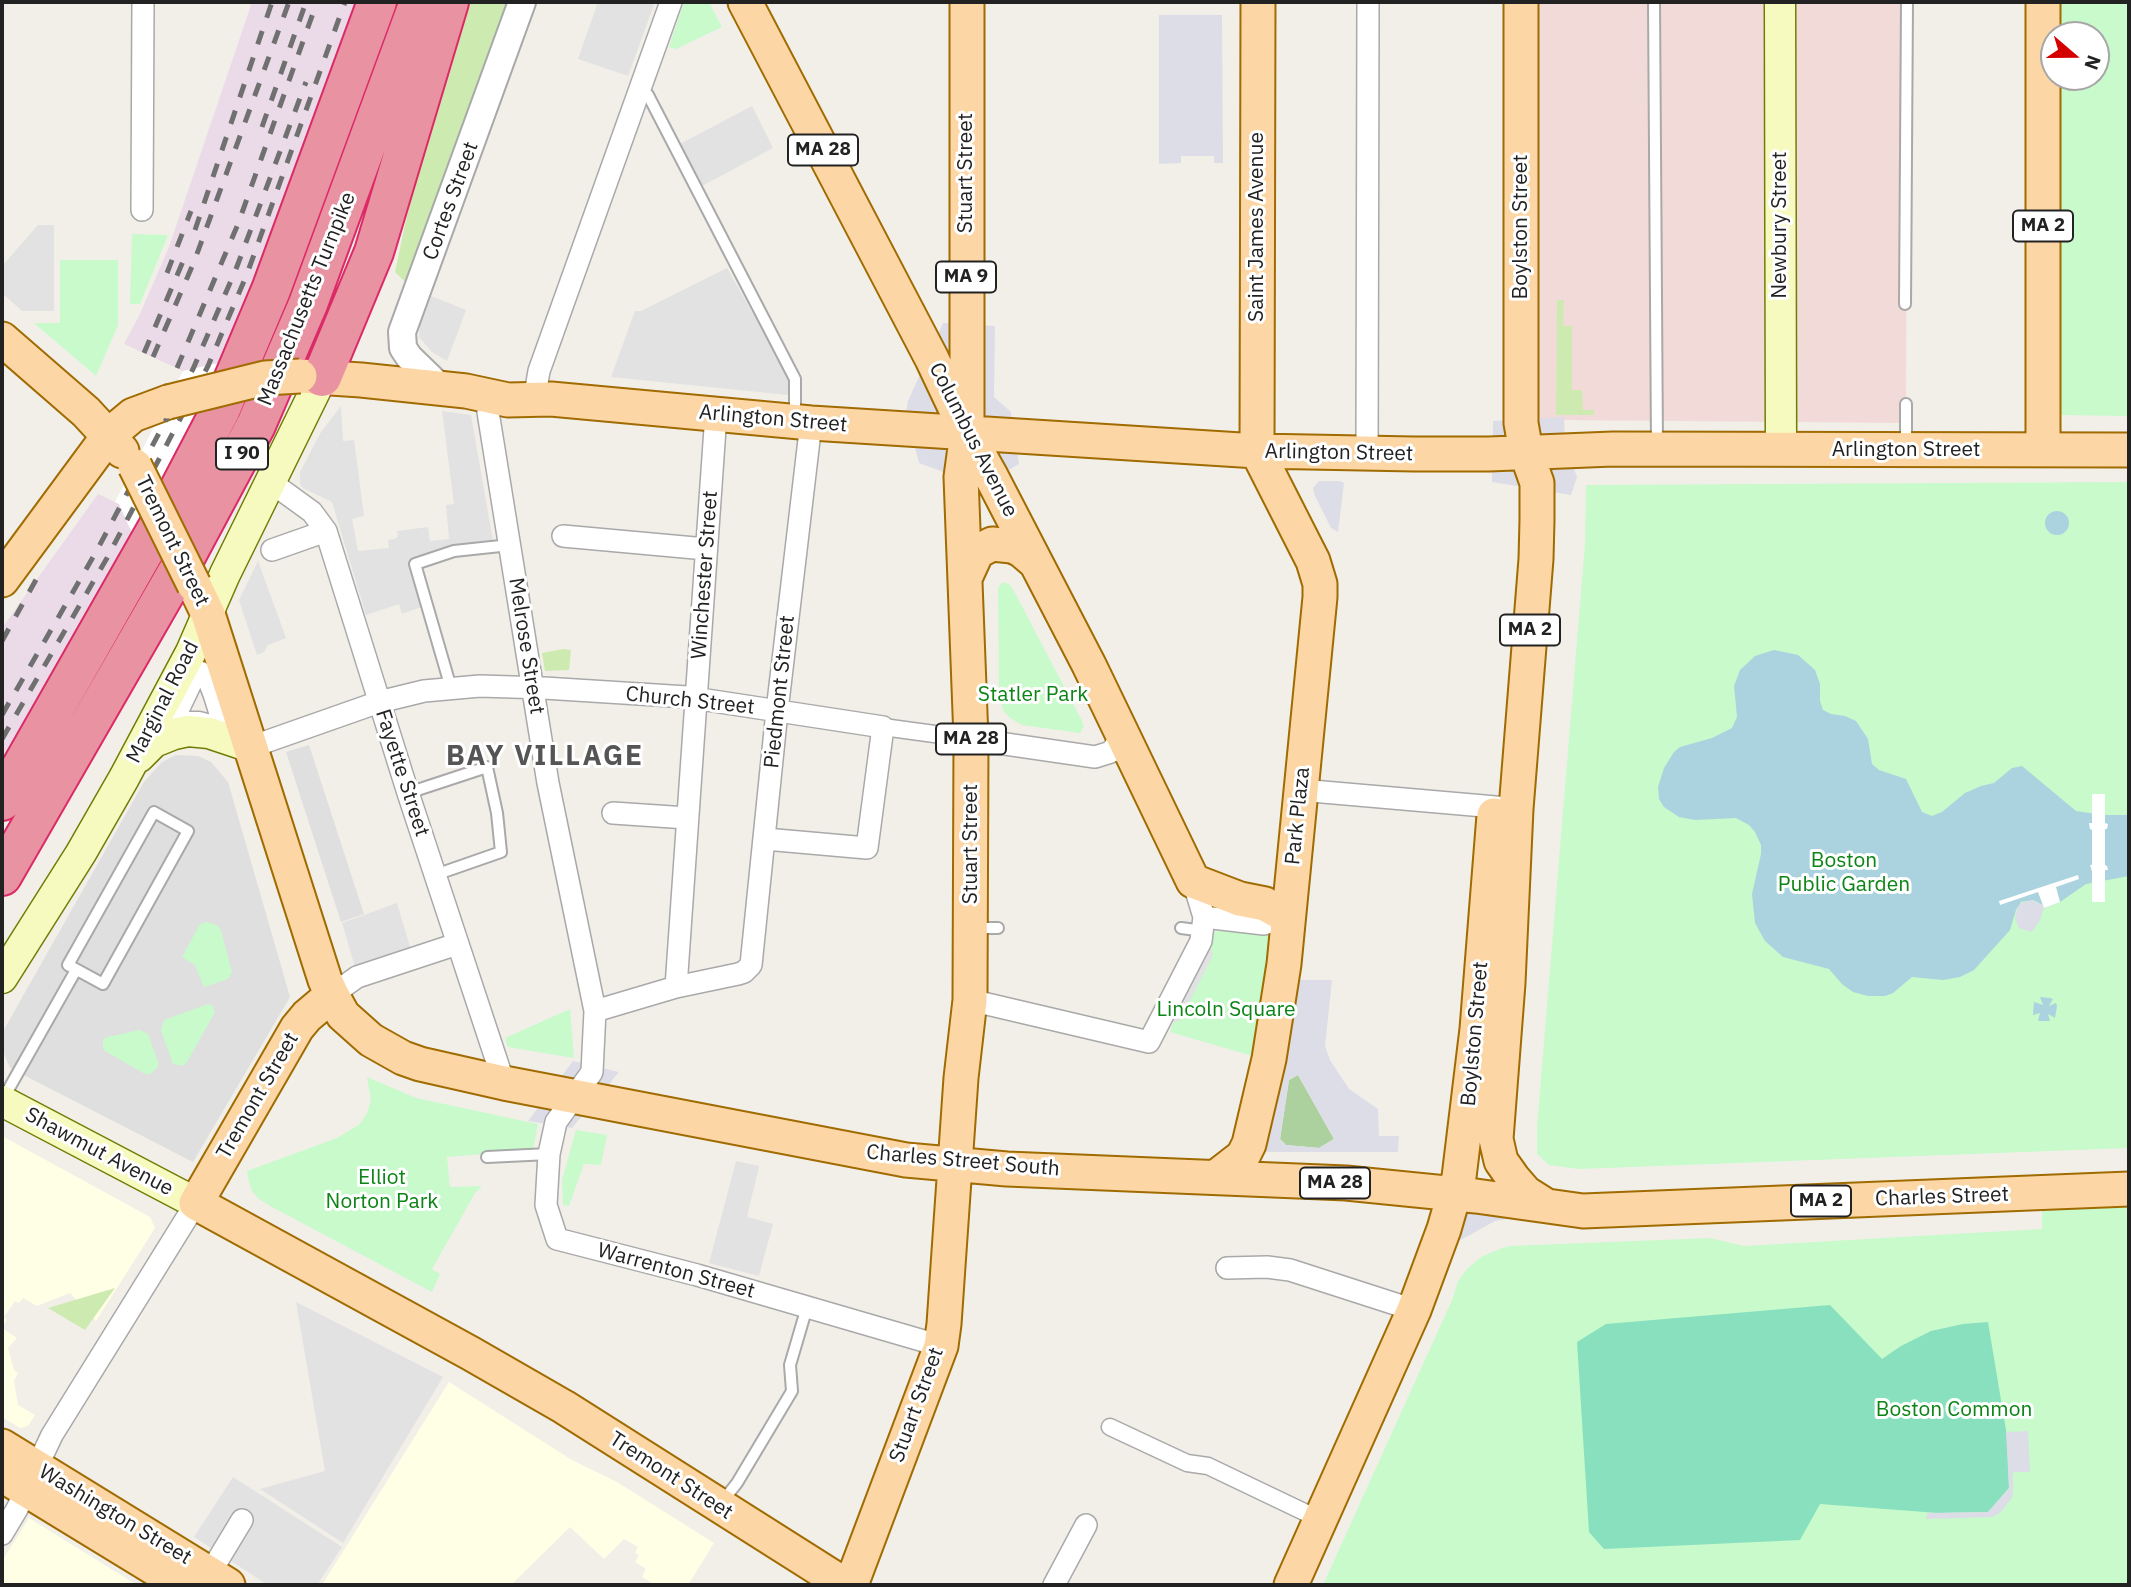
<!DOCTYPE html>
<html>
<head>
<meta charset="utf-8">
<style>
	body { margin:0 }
	#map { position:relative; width:2131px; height:1587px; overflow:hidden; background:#f2efe9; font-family:"IBM Plex Sans",sans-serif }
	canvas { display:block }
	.frame { position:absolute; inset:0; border:4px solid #222; pointer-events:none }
	.north { position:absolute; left:2040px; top:21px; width:70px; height:70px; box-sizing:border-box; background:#fff; border:2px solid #a7a7a7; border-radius:50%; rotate:110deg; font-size:19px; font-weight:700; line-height:28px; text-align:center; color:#222 }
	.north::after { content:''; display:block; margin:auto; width:24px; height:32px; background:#d40000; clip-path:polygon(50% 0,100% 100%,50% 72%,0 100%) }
</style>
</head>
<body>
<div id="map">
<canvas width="2131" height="1587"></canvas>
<div class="frame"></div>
<div class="north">N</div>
</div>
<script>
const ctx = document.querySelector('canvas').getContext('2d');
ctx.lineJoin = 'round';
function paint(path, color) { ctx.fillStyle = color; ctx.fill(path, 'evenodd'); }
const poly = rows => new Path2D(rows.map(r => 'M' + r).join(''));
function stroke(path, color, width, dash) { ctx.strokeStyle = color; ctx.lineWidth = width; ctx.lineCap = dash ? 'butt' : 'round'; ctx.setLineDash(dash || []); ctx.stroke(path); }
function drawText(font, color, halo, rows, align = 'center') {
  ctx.font = font + ' "IBM Plex Sans",sans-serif'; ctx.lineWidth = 6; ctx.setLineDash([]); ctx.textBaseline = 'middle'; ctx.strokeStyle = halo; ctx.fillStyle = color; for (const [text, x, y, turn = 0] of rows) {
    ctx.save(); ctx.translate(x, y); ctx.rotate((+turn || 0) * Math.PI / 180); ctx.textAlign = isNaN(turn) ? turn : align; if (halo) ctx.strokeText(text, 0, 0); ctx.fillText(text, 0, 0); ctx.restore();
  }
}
paint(poly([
	[309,745,364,914,341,922,286,752],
	[176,755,198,756,211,762,228,782,290,997,193,1162,10,1068,2,1049,2,1033,144,782,162,762]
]), '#e0dfdf');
paint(poly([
	[1522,2,1907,2,1906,423,1551,420,1521,423]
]), '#f2dad9');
paint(poly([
	[252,2,357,2,253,286,221,363,183,371,124,344,139,316,169,247],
	[98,494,119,504,132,533,2,764,2,628]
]), '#ebdbe8');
paint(poly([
	[2,1136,150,1217,155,1228,96,1321,70,1293,37,1306,23,1298,19,1303,15,1301,4,1317,7,1320,2,1328,17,1338,8,1348,14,1370,18,1373,14,1381,18,1405,35,1415,28,1426,20,1428,2,1417],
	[449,1382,572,1460,617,1482,714,1543,688,1585,655,1585,642,1577,646,1569,635,1562,639,1555,635,1553,638,1547,624,1539,604,1559,570,1527,511,1585,322,1585],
	[29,1518,137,1585,2,1585,2,1561]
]), '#ffffe5');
paint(poly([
	[463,2,510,2,415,267,404,281,395,272,406,220],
	[1557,300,1564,300,1563,326,1572,326,1572,390,1582,390,1583,410,1594,410,1594,415,1556,415],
	[563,649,571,650,569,670,545,671,542,653],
	[115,1288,85,1330,48,1308]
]), '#cdebb0');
paint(poly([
	[1298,1075,1334,1139,1319,1148,1286,1145,1280,1139,1289,1080]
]), '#add19e');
paint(poly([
	[684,2,709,2,722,27,676,49,669,47],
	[2058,2,2129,2,2129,416,2058,415,2058,77,2096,77,2096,35,2058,35],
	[132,234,168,235,140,304,130,304],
	[60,260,118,260,118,325,96,376,34,323,60,323],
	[2129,482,2129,1148,1579,1169,1549,1165,1537,1154,1537,1127,1585,544,1586,485],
	[1003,582,1009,584,1014,591,1081,719,1084,726,1080,733,1022,725,1010,718,1003,710,999,691,998,588],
	[206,922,217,925,221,930,232,972,228,979,204,987,195,965,182,957,200,924],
	[1221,929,1267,934,1273,937,1256,1057,1170,1032,1173,1023,1180,1020,1212,934],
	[208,1004,212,1005,215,1012,187,1062,183,1066,173,1064,161,1030,164,1020],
	[570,1009,574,1058,508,1047,505,1038],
	[140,1030,148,1034,158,1062,158,1067,150,1074,145,1074,105,1051,103,1048,103,1039,107,1037],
	[367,1077,416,1098,538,1124,533,1150,447,1157,450,1187,482,1186,475,1193,432,1269,440,1274,432,1292,272,1207,259,1199,252,1191,249,1182,247,1171,337,1138,360,1124,367,1113,371,1100],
	[576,1130,607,1135,601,1165,584,1164,569,1206,563,1205,562,1180],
	[2099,1204,2129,1206,2129,1585,1323,1585,1452,1300,1458,1281,1467,1269,1481,1257,1502,1248,1510,1246,1710,1238,1744,1246,2042,1229,2042,1210]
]), '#c8facc');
paint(poly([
	[1830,1305,1882,1359,1901,1346,1931,1331,1963,1324,1988,1322,2007,1436,2009,1488,1988,1512,1938,1513,1820,1504,1800,1540,1604,1549,1589,1532,1577,1342,1606,1324]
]), '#88e0be');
paint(poly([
	[598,2,655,2,628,76,578,59],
	[752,106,773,148,700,187,678,145],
	[38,225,54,225,54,311,22,311,2,293,2,266],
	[727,268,790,379,788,395,611,377,635,311,641,311],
	[431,296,466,310,447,361,432,352,419,337,420,325],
	[341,406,343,441,354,440,364,516,352,519,358,551,389,548,388,540,395,539,398,536,397,531,428,527,430,541,449,539,446,505,454,504,442,411,471,415,493,541,444,550,410,561,424,606,402,614,399,604,366,615,332,502,303,488,300,484,300,472,321,432],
	[258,561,286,638,268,645,264,652,257,655,239,600],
	[397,903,411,950,355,967,342,923],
	[1209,945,1213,955,1180,1020,1173,1023],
	[736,1161,759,1166,747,1217,773,1224,759,1276,709,1263],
	[296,1302,443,1377,343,1543,260,1489,325,1471],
	[233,1477,342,1547,317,1585,268,1585,194,1537]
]), '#e2e2e2');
paint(poly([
	[1159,15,1222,15,1223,163,1214,163,1214,156,1181,156,1181,163,1159,164],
	[943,323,995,326,994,397,1011,412,1019,464,981,486,919,463,906,413,908,401],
	[1564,417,1565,444,1577,477,1571,495,1492,482,1493,421],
	[1319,481,1340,481,1344,483,1338,532,1331,528,1315,496,1313,488],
	[2031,900,2043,905,2044,908,2040,920,2032,932,2019,928,2015,918,2019,904],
	[1294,980,1332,980,1325,1046,1330,1060,1349,1089,1378,1109,1379,1136,1399,1136,1398,1152,1262,1152],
	[1298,1075,1334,1139,1319,1148,1286,1145,1280,1139,1289,1080],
	[573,1061,619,1072,572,1128,528,1121],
	[1469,1207,1530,1215,1495,1221,1457,1242],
	[2028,1431,2030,1472,2013,1472,2013,1496,2002,1511,1993,1517,1926,1519,1927,1513,1988,1512,2009,1488,2006,1432]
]), '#dddde8');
paint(poly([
	'2045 523a12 12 0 1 1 24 0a12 12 0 1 1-24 0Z',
	[1774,650,1798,655,1815,670,1820,684,1820,701,1823,710,1831,714,1845,716,1856,721,1868,739,1872,764,1879,770,1906,779,1922,812,1932,816,1942,812,1965,793,1981,786,1994,783,2012,768,2022,766,2076,811,2103,815,2129,815,2129,876,2086,884,2060,902,2044,908,2043,905,2033,900,2021,902,2016,910,2010,930,1974,970,1960,977,1943,980,1912,977,1893,993,1885,996,1868,996,1853,992,1842,984,1829,969,1783,957,1765,941,1755,923,1752,894,1761,854,1761,845,1755,832,1749,825,1736,818,1695,820,1679,817,1664,807,1659,799,1658,787,1664,768,1674,752,1680,747,1712,738,1732,728,1737,717,1734,686,1740,670,1755,656],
	[2040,997,2050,998,2053,999,2049,1006,2056,1003,2057,1006,2055,1018,2048,1014,2050,1021,2038,1021,2040,1013,2033,1015,2034,1002,2043,1005]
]), '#aad3df');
paint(poly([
	[312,348,281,419,264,404,191,424,171,462,205,530,222,534,173,623,119,504,115,502,183,371,276,350],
	[2092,794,2105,794,2105,823,2108,824,2107,829,2105,829,2105,865,2107,866,2108,870,2105,870,2105,902,2092,902,2092,871,2090,865,2092,865,2092,830,2090,829,2089,823,2092,823],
	[2078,875,2079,879,2056,887,2060,902,2044,908,2038,892,2000,905,1999,901]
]), '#fff');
const service = poly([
	[1654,2,1657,446],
	[640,87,648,95,795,379,795,419],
	[1905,304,1907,2],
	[1906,447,1906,404],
	[451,688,415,564,454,551,510,545],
	[408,793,487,767,497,813,501,852,435,875],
	[154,812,188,831,103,984,68,965,154,812],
	[973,928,998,928],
	[1181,928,1204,931],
	[3,1099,76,970],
	[487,1157,549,1154],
	[722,1502,737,1483,792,1391,790,1365,807,1307]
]);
const pedestrian = poly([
	[202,670,212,696,220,722,218,725,199,720,176,720,199,672,202,670],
	[883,727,971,739],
	[1110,1427,1187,1463,1208,1466,1321,1520]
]);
const minor = poly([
	[142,210,143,2],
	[535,395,539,371,671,2],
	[489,396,488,412,548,783,595,1011,592,1072,556,1122,549,1154,546,1205,557,1239,697,1275,941,1346],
	[1367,454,1368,2],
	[272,483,312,512,326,531,408,793,504,1083],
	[563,536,706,549],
	[272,550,326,531],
	[971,739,1095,757,1111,752,1120,739,1122,731],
	[251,747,379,702,424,691,480,686,544,688,687,697,883,727,867,848,765,839],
	[1300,790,1507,808],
	[613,813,687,818],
	[1204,917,1264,924,1288,917],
	[676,987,716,414],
	[332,995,357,977,457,944],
	[970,1000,1149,1042,1201,941,1204,917,1193,881],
	[595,1011,676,987,738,974,744,972,751,965,777,711,811,423],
	[1227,1268,1267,1267,1290,1270,1414,1310],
	[2,1534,17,1509,52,1435,196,1203],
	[210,1573,242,1520],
	[1054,1585,1086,1525]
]);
const tertiary = poly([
	[441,388,409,357,403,348,402,332,522,2]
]);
const secondary = poly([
	[1780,2,1781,449],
	[139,757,154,742,174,734,188,731,209,733,251,747],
	[2,978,81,853,124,778,191,652,225,574,322,377],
	[2,1101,196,1203]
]);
const primary = poly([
	[745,2,932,359,967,433,991,476,1089,665,1193,881,1240,899,1265,904,1288,917],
	[1521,2,1521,423,1526,452,1537,483,1537,520,1536,559,1516,809,1508,983,1496,1139,1501,1161,1513,1178,1526,1193,1545,1205],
	[2043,2,2043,450],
	[2,339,86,412,122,451],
	[300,376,361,380,466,391,508,400,551,399,811,423,1257,451,1414,454,1489,454,1613,449,2129,450],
	[966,576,977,552,992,544,1012,546,1021,550,1035,562],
	[2,580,109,435,133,415,168,402],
	[194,585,208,614,325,980,332,995,343,1015,371,1040,403,1058,420,1064,504,1083,906,1160,1007,1169,1346,1183,1476,1196,1583,1211,2129,1189],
	[332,995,307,1016,297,1028,196,1203,470,1353,564,1407,845,1585],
	[1216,1177,1243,1156,1249,1144,1269,1059,1284,964,1320,597,1320,584,1313,561,1257,451,1258,2],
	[2,1446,228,1585],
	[2,1475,182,1585],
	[851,1585,941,1346,944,1324,961,1078,970,1000,971,739,961,477,967,433,967,2],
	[1291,1585,1414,1310,1444,1229,1459,1177,1477,1029,1494,815]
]);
const motorway = poly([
	[322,377,374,252,449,2],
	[2,801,175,497,220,411,271,290,377,2],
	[2,876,179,569,256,425,308,304,419,2]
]);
stroke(service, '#a9a9a9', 14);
stroke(pedestrian, '#a9a9a9', 19);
stroke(minor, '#a9a9a9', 24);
stroke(tertiary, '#a9a9a9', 30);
stroke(secondary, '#707d05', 33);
stroke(primary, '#a06b00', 37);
stroke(motorway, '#dc2a67', 42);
stroke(service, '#fff', 10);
stroke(pedestrian, '#fff', 16);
stroke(minor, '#fff', 21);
stroke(tertiary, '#fff', 26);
stroke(secondary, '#f7fabf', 30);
stroke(primary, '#fcd6a4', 33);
stroke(motorway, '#e892a2', 38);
stroke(poly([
	[262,127,306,2],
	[195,230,272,2],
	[167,273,191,211],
	[144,353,184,259],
	[153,357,194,262,289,2],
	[177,368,238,224,317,2],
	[2,641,37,578],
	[2,715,96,552,193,369,236,269,306,82],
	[2,739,107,558,208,366,247,274,345,2]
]), '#707070', 5, [14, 14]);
const primaryBridge = poly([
	[168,402,265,378,300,376],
	[135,466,194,585]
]);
stroke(primaryBridge, '#a06b00', 37, []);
stroke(primaryBridge, '#fcd6a4', 33);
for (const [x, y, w] of [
	[823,150,70],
	[2043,226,60],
	[966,277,60],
	[242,454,52],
	[1530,630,60],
	[971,739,70],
	[1335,1183,70],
	[1821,1201,60]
]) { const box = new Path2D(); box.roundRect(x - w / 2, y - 15.5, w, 31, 5); ctx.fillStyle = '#fff'; ctx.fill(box); stroke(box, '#222', 2); }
drawText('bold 19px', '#222', null, [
	["MA 28",823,150],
	["MA 2",2043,226],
	["MA 9",966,277],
	["I 90",242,454],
	["MA 2",1530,630],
	["MA 28",971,739],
	["MA 28",1335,1183],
	["MA 2",1821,1201]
]);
drawText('21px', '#222', '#fff', [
	["Stuart Street",966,173,-90],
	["Cortes Street",451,201,-70],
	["Newbury Street",1780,225,-90],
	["Saint James Avenue",1257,227,-90],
	["Boylston Street",1521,227,-90],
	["Massachusetts Turnpike",307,299,-68],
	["Arlington Street",773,419,5],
	["Columbus Avenue",973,440,63],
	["Arlington Street",1906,450],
	["Arlington Street",1339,453,1],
	["Tremont Street",172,541,64],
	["Winchester Street",705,575,-86],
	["Melrose Street",526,646,81],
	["Piedmont Street",780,692,-84],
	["Church Street",690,701,6],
	["Marginal Road",163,702,-63],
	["Fayette Street",402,773,72],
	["Park Plaza",1298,816,-84],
	["Stuart Street",971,844,-90],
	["Boylston Street",1475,1034,-85],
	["Tremont Street",258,1096,-60],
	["Shawmut Avenue",99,1152,28],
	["Charles Street South",963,1161,5],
	["Charles Street",1942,1197,-2],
	["Warrenton Street",676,1271,15],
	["Stuart Street",917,1405,-70],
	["Tremont Street",671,1476,33],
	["Washington Street",115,1515,31]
]);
drawText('21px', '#0c8416', '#fff', [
	["Statler Park",1033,695],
	["Boston",1844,861],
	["Public Garden",1844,885],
	["Lincoln Square",1226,1010],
	["Elliot",382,1178],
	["Norton Park",382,1202],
	["Boston Common",1954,1410]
]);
ctx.letterSpacing = '2px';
drawText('bold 28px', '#555', '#fff', [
	["BAY VILLAGE",545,757]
]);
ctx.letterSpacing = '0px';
</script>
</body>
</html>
